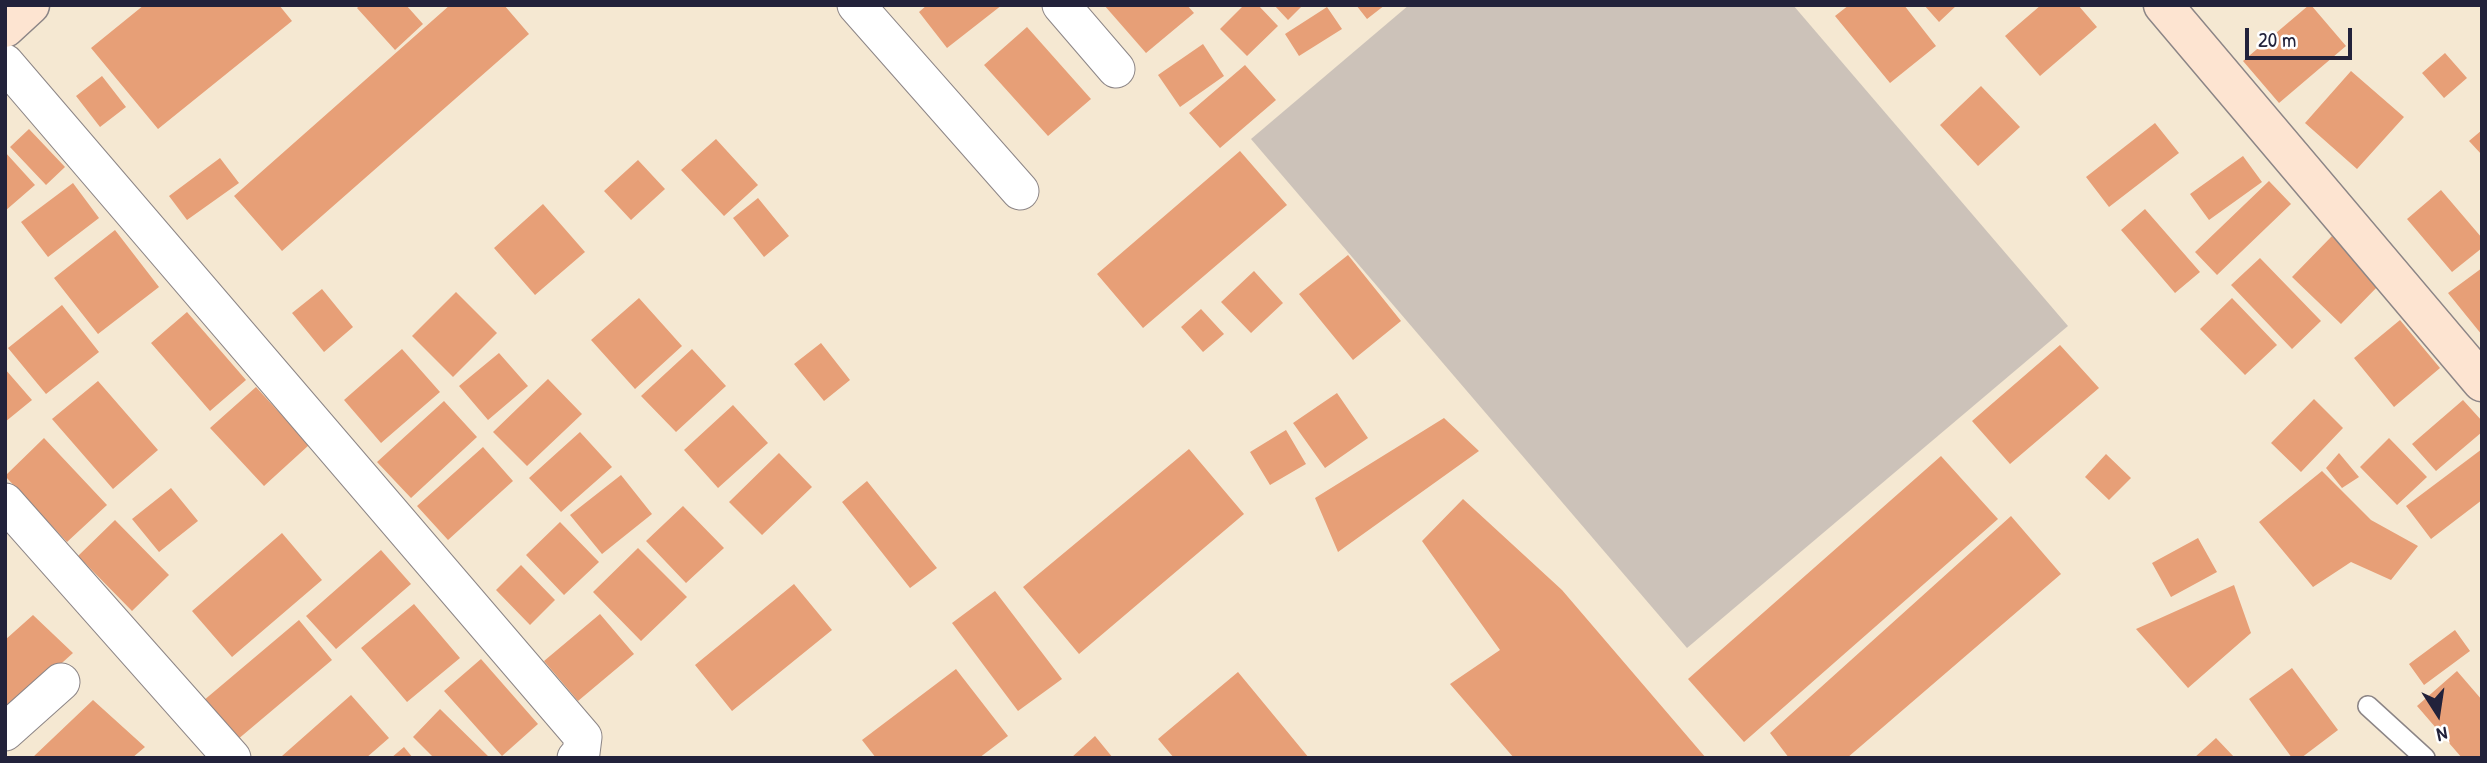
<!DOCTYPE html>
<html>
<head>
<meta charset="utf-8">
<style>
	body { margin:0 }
	#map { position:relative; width:2487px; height:763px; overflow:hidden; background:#f5e8d2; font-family:"Patrick Hand",sans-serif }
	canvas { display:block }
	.frame { position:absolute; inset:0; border:7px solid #22223b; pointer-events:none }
	.north { position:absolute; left:2403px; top:679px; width:70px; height:70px; -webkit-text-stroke:5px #fff; paint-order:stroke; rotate:168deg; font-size:19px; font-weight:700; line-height:28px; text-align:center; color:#22223b }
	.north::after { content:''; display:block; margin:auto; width:24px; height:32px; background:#22223b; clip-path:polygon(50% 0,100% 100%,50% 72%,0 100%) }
	.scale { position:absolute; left:2245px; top:28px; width:107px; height:32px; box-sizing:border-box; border:4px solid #22223b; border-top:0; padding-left:9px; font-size:21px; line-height:24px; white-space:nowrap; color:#22223b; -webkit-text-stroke:5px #fff; paint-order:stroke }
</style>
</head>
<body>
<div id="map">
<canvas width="2487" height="763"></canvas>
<div class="frame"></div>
<div class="north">N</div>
<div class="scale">20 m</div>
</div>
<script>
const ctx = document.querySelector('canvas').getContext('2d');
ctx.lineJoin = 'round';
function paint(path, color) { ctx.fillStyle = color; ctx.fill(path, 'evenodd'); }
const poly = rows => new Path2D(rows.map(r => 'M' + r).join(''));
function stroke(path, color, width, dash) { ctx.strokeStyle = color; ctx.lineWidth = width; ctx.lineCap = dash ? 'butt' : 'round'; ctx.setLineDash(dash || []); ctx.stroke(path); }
paint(poly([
	[1409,5,1793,5,2068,326,1687,648,1251,139]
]), '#ccc2b9');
paint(poly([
	[144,5,279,5,292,21,158,129,91,48],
	[360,5,406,5,423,24,395,50,357,8],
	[450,5,504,5,529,34,282,251,234,196],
	[927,5,1002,5,947,48,919,12],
	[1104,5,1187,5,1194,13,1146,53],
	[1244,5,1258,5,1278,26,1247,56,1220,29],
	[1274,5,1303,5,1288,20],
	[1356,5,1385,5,1367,19],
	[1849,5,1904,5,1936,46,1890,83,1835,16],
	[1924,5,1957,5,1939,22],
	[2041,5,2078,5,2097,27,2040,76,2005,36],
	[2309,5,2311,5,2346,46,2279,103,2243,61],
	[1327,7,1342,29,1299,56,1285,34],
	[1027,27,1091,99,1048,136,984,65],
	[1203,44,1224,76,1180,107,1158,75],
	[2445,53,2467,78,2444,98,2422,73],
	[1245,65,1276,100,1220,148,1189,113],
	[2351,71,2404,117,2357,169,2305,123],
	[102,76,126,107,100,127,76,96],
	[1981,86,2020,127,1978,166,1940,125],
	[2155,123,2179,153,2109,207,2086,177],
	[29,129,65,167,46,185,10,147],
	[2482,130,2482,155,2469,141],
	[716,139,758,185,724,216,681,170],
	[1240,151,1287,205,1143,328,1097,274],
	[5,152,35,185,5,211],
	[2243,156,2262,182,2209,220,2190,194],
	[220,158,239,183,187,220,169,196],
	[638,160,665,189,631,220,604,191],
	[2269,181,2291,204,2217,275,2195,252],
	[73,183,99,218,48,257,21,222],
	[2441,190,2482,238,2482,248,2452,272,2407,219],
	[758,198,789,236,764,257,733,218],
	[543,204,585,252,535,295,494,248],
	[2145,209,2200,272,2175,293,2121,230],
	[115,230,159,287,98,334,54,278],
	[2332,236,2380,284,2341,324,2292,277],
	[1348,255,1401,321,1353,360,1299,294],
	[2260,258,2321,321,2292,349,2231,285],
	[2482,268,2482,335,2448,293],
	[1254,271,1283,303,1251,333,1221,302],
	[322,289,353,327,324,352,292,313],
	[456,292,497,333,453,377,412,336],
	[639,298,682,346,635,389,591,340],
	[2232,298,2277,345,2245,375,2200,329],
	[62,305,99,352,46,394,8,348],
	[1201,309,1224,334,1203,352,1181,327],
	[187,312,246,380,210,411,151,343],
	[2400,320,2440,368,2394,407,2354,358],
	[821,343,850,380,824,401,794,364],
	[2060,345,2099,388,2010,464,1972,421],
	[402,349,440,392,381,443,344,400],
	[692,349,726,386,676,432,641,396],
	[499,353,528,386,488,420,459,386],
	[5,369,32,400,5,422],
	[548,379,582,414,527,466,493,432],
	[98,381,158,450,113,489,52,419],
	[256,387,309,445,264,486,210,428],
	[1337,393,1368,438,1325,468,1293,423],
	[2314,399,2343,428,2301,472,2271,443],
	[2463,400,2482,421,2482,432,2436,471,2412,444],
	[444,401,477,437,411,498,377,462],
	[733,405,768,443,718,488,684,450],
	[1444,418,1479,451,1338,552,1315,498],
	[1286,430,1306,464,1270,485,1250,452],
	[580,432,612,467,561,512,529,478],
	[44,438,107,505,67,542,5,476],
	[2389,438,2427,477,2397,505,2360,467],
	[483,447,513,481,448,540,417,506],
	[1189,449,1244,514,1079,654,1023,587],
	[2482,449,2482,500,2431,539,2406,506],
	[779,453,812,487,762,535,729,502],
	[2339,453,2359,477,2342,488,2326,468],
	[2106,454,2131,478,2109,500,2085,477],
	[1941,456,1998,519,1744,742,1688,679],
	[2322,471,2371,520,2418,546,2391,580,2351,562,2313,587,2259,522],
	[621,475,652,514,602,554,570,515],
	[867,481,937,568,910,588,842,502],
	[171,488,198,521,159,552,132,519],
	[1463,499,1562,590,1706,758,1514,758,1450,684,1500,650,1422,541],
	[683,506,724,548,686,583,646,541],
	[2011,516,2061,574,1847,758,1789,758,1770,733],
	[115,520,169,575,132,611,78,556],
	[560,522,599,562,564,595,526,555],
	[282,533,322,580,232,657,192,611],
	[2198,538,2217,572,2171,597,2152,563],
	[638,548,687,597,641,641,593,592],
	[381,550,411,584,336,649,306,616],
	[521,565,555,600,530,625,496,590],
	[794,584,832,630,732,711,695,665],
	[2234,585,2251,633,2188,688,2136,629],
	[995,591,1062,679,1018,711,952,623],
	[414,604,460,658,407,702,361,648],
	[600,614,634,654,578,701,544,661],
	[33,615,73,653,5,714,5,640],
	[299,620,332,660,237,740,203,701],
	[2455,630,2470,651,2424,685,2409,664],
	[481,659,538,724,502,756,444,691],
	[2292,668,2338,730,2301,758,2292,758,2249,699],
	[956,669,1008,736,979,758,876,758,862,740],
	[2457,671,2482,700,2482,758,2462,758,2417,706],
	[1238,672,1309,758,1174,758,1158,739],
	[351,695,389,738,366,758,282,756],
	[93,700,145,747,132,758,32,758],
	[440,709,490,758,434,758,413,737],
	[1095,736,1113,758,1071,758],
	[2216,738,2235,758,2194,758],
	[404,747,413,758,391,758]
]), '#e79f77');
const lane = poly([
	[2368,706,2425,758]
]);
const street = poly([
	[856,5,1020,191],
	[1061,5,1116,69],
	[5,63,583,737,581,753,576,758],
	[5,502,232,758],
	[5,732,61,682]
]);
const secondary = poly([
	[2163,5,2482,382],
	[5,28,30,5]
]);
stroke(lane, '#8c8586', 22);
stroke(street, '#8c8586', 39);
stroke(secondary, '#8c8586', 41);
stroke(lane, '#fff', 19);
stroke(street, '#fff', 37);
stroke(secondary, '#fde4d1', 38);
</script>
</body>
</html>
